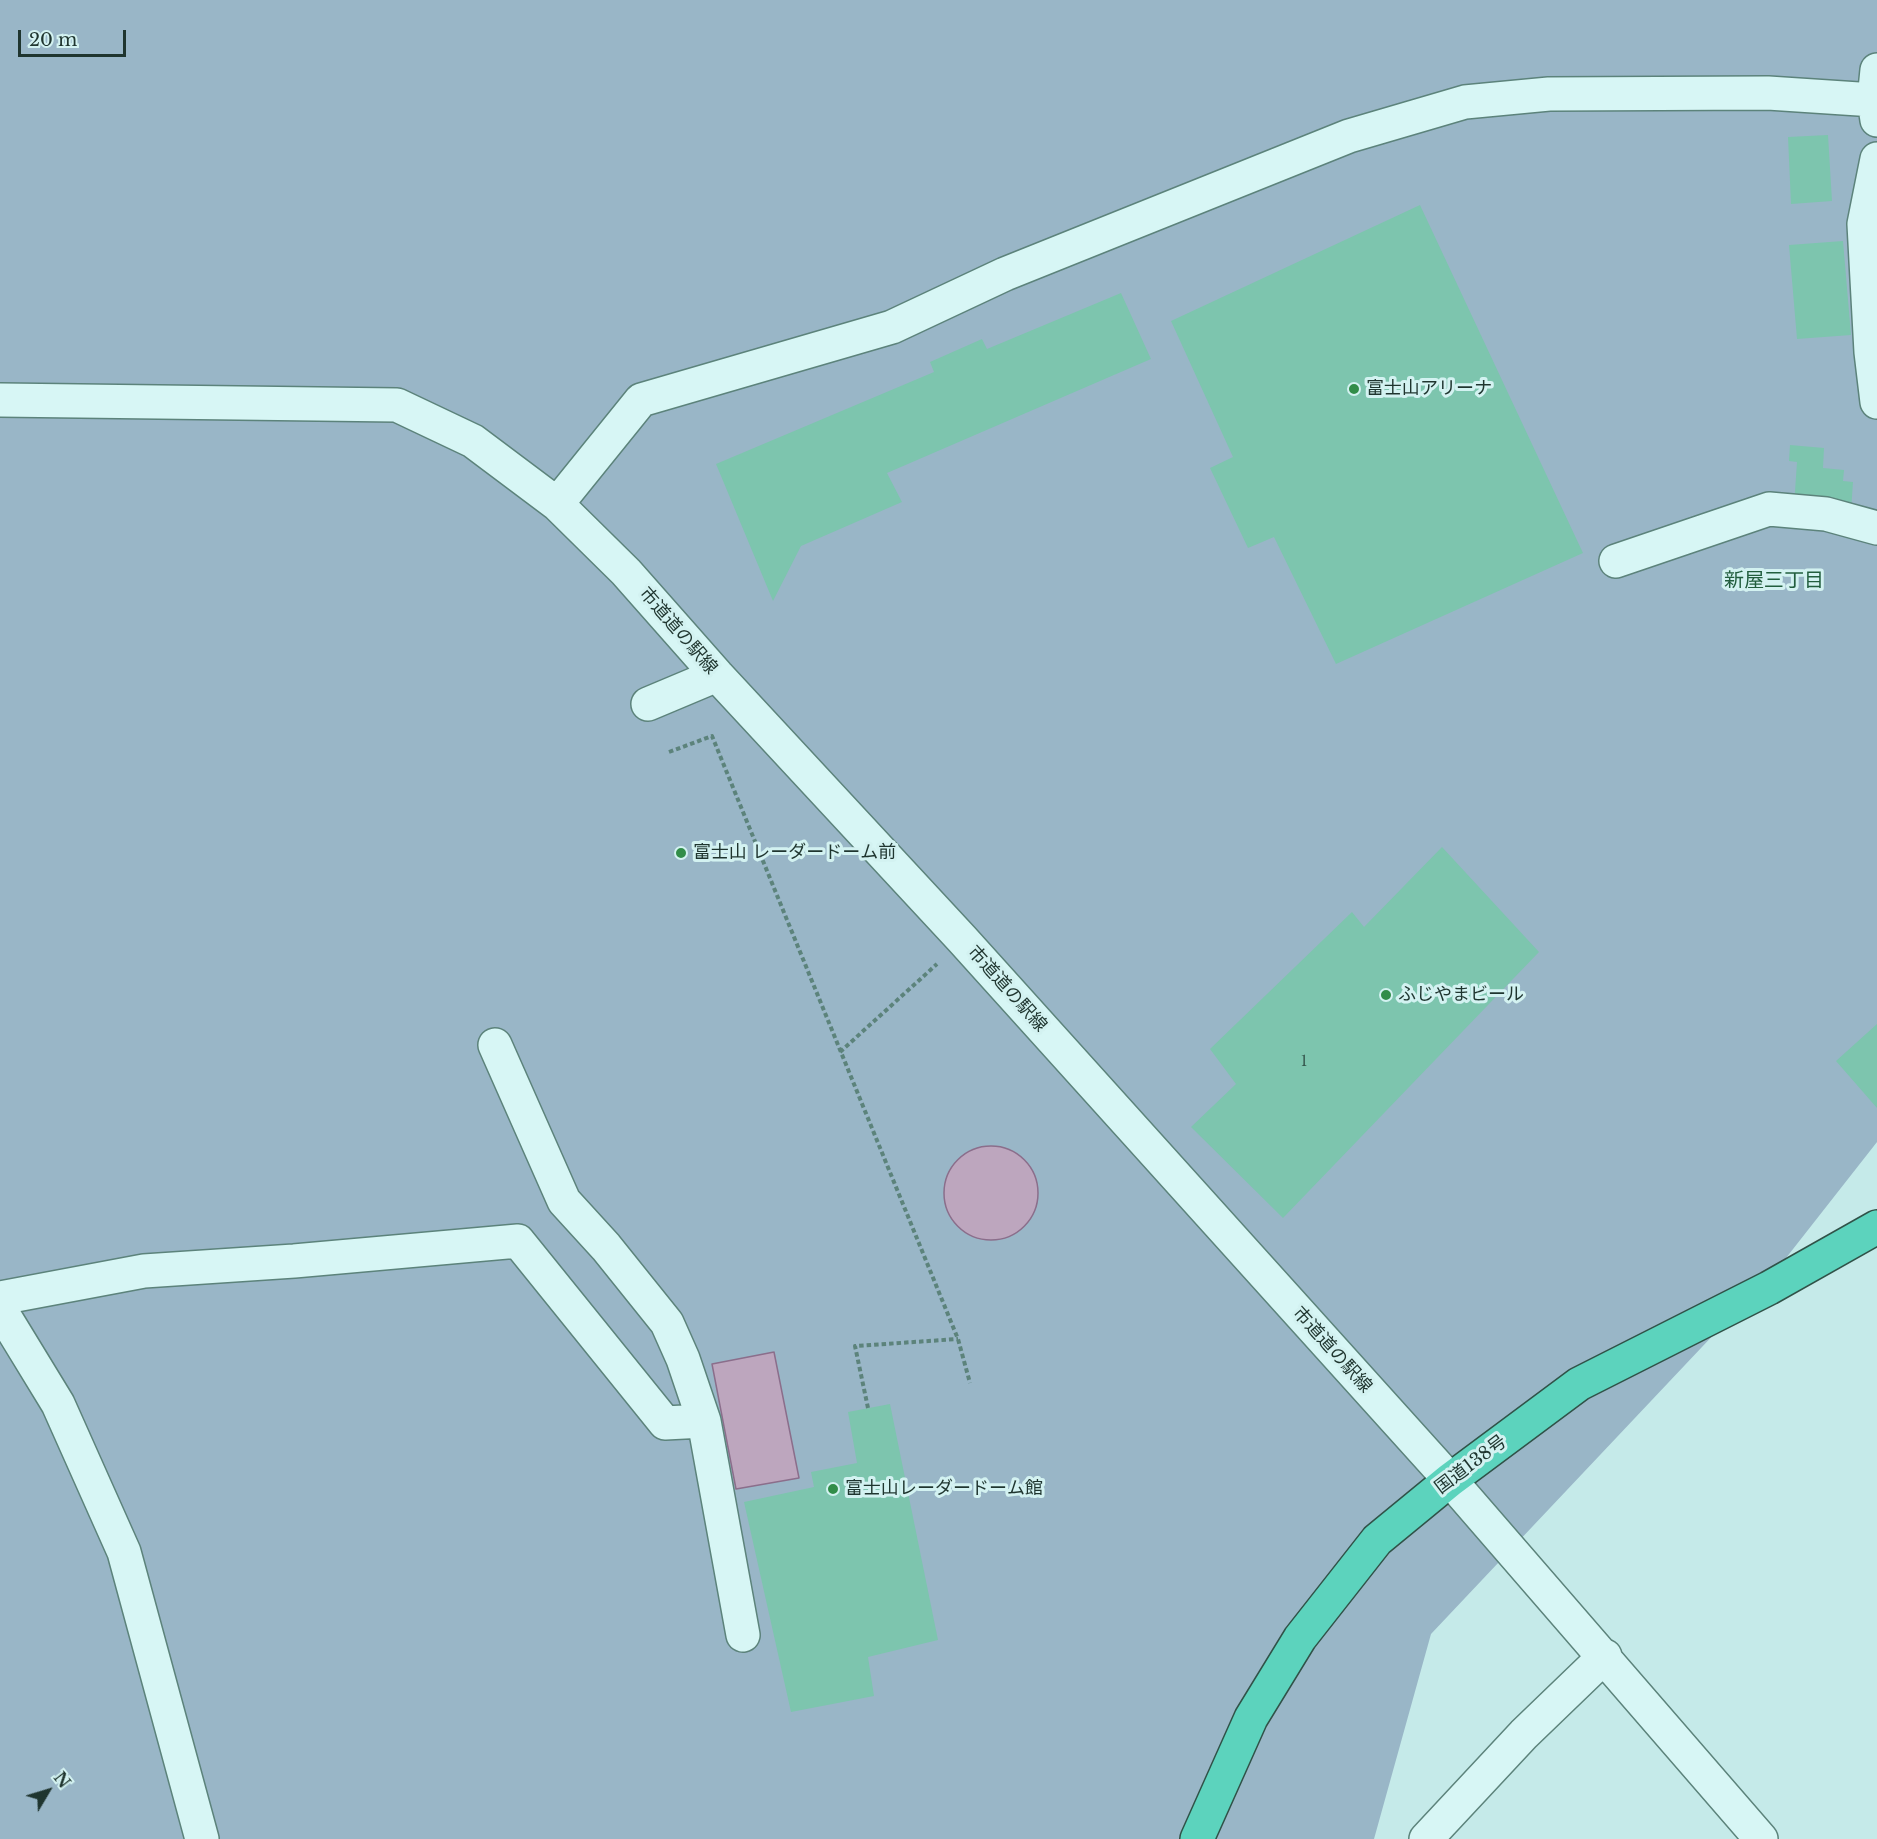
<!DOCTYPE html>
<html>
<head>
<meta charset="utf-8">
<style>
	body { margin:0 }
	#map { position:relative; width:1877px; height:1839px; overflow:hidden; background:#c5eae9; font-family:"Libre Baskerville",serif }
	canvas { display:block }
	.north { position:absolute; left:18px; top:1761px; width:60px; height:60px; -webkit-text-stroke:4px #d3f2f1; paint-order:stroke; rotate:52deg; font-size:16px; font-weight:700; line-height:24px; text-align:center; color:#1f352f }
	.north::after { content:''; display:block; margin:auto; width:21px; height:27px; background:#1f352f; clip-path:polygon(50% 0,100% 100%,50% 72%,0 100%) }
	.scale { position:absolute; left:18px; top:30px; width:108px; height:27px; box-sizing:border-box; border:3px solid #1f352f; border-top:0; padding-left:8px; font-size:18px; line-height:21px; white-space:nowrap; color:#1f352f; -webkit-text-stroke:4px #d3f2f1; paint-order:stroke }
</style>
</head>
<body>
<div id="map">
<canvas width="1877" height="1839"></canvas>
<div class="north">N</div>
<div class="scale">20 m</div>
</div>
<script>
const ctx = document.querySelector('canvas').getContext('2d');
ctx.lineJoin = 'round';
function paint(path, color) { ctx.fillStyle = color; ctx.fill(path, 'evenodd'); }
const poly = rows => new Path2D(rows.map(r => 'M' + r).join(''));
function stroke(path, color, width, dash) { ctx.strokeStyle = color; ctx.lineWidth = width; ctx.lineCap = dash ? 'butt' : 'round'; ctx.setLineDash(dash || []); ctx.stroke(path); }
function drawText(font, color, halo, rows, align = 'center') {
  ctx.font = font + ' "Libre Baskerville","Noto Sans JP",serif'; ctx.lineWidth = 6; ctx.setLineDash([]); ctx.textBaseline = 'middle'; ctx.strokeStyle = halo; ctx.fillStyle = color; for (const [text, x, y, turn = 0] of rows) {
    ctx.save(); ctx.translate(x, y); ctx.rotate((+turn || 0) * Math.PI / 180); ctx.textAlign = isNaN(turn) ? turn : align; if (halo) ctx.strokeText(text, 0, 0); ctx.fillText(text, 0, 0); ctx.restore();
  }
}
paint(poly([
	[0,0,1877,0,1877,1142,1786,1258,1431,1634,1374,1839,0,1839]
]), '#99b6c7');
const water = poly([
	'944 1193a47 47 0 1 1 94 0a47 47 0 1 1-94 0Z',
	[774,1352,799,1478,736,1489,712,1364,774,1352]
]);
paint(water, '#bda6be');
stroke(water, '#8b6e8b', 1.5);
paint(poly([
	[1828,135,1832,201,1791,204,1788,137],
	[1420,205,1583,553,1336,664,1274,537,1248,548,1210,468,1233,457,1171,321],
	[1843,241,1851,335,1797,339,1789,245],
	[1121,293,1151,359,887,473,902,502,801,546,773,601,716,464,934,372,930,362,982,339,987,349],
	[1790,445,1824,448,1823,468,1844,470,1843,481,1853,482,1851,511,1794,506,1797,462,1789,461],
	[1442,847,1539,952,1283,1218,1191,1127,1236,1084,1210,1049,1352,912,1364,927],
	[1877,1024,1877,1108,1836,1061],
	[890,1404,938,1640,868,1657,874,1696,791,1712,744,1502,814,1487,811,1472,857,1463,848,1412]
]), '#7dc5ae');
const minor = poly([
	[1877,70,1874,100,1877,120],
	[1877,159,1864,224,1871,352,1877,402],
	[0,400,397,405,473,441,557,504,641,400,892,327,1005,274,1349,136,1465,102,1549,94,1768,93,1874,100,1877,103],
	[557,504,626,572,717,675,962,939,1450,1480,1761,1839],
	[1616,561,1769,509,1826,514,1877,528],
	[648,704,717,675],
	[0,1298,144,1271,294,1261,518,1241,665,1423,704,1421,683,1359,667,1323,606,1247,564,1201,495,1045],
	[0,1309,58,1404,124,1552,202,1839],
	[704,1421,743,1635],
	[1426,1839,1524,1734,1605,1656]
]);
const highway = poly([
	[1197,1839,1251,1718,1300,1638,1377,1540,1450,1480,1579,1384,1769,1288,1877,1227]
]);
stroke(minor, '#5c837b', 36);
stroke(highway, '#305248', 36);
stroke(poly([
	[669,752,712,736,958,1339,970,1383],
	[840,1052,937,964],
	[868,1408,855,1346,958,1339]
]), '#5c837b', 4, [4.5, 3]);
stroke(minor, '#d7f6f5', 33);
stroke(highway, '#5cd3bd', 33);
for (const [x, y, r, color] of [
	[1354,389,6,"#318d49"],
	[681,853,6,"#318d49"],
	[1386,995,6,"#318d49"],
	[833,1489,6,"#318d49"]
]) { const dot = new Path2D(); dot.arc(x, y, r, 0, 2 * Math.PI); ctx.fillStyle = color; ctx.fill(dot); stroke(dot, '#d3f2f1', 2); }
drawText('15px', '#36594f', null, [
	["1",1304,1062]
]);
drawText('18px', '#1f352f', '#d3f2f1', [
	["富士山アリーナ",1366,389],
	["富士山 レーダードーム前",693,853],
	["ふじやまビール",1398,995],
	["富士山レーダードーム館",845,1489]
], 'left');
drawText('18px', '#1f352f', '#d3f2f1', [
	["市道道の駅線",678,631,49],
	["市道道の駅線",1007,989,48],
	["市道道の駅線",1332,1350,48],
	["国道138号",1471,1465,-37]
]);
drawText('20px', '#225e3e', '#d3f2f1', [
	["新屋三丁目",1774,581]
]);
</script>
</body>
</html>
